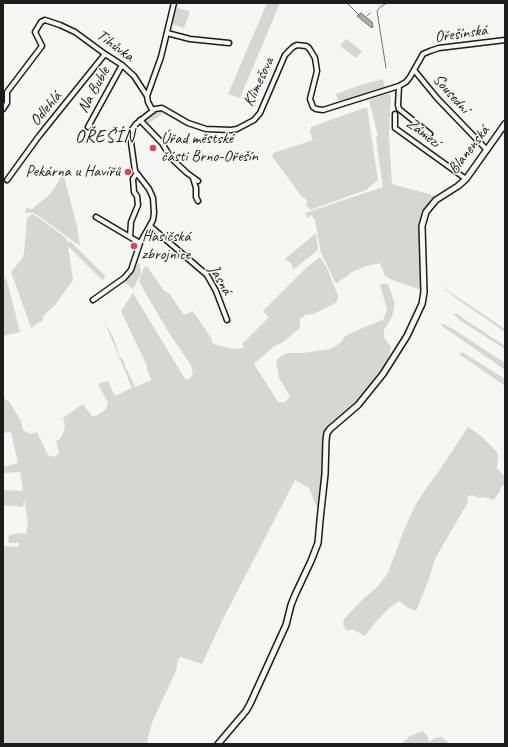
<!DOCTYPE html>
<html>
<head>
<meta charset="utf-8">
<style>
	body { margin:0 }
	#map { position:relative; width:508px; height:747px; overflow:hidden; background:#f6f6f2; font-family:Caveat,sans-serif }
	canvas { display:block }
	.frame { position:absolute; inset:0; border:4px solid #1c1c1c; pointer-events:none }
</style>
</head>
<body>
<div id="map">
<canvas width="508" height="747"></canvas>
<div class="frame"></div>
</div>
<script>
const ctx = document.querySelector('canvas').getContext('2d');
ctx.lineJoin = 'round';
function paint(path, color) { ctx.fillStyle = color; ctx.fill(path, 'evenodd'); }
const poly = rows => new Path2D(rows.map(r => 'M' + r).join(''));
function stroke(path, color, width, dash) { ctx.strokeStyle = color; ctx.lineWidth = width; ctx.lineCap = dash ? 'butt' : 'round'; ctx.setLineDash(dash || []); ctx.stroke(path); }
function drawText(font, color, halo, rows, align = 'center') {
  ctx.font = font + ' Caveat,sans-serif'; ctx.lineWidth = 3; ctx.setLineDash([]); ctx.textBaseline = 'middle'; ctx.strokeStyle = halo; ctx.fillStyle = color; for (const [text, x, y, turn = 0] of rows) {
    ctx.save(); ctx.translate(x, y); ctx.rotate((+turn || 0) * Math.PI / 180); ctx.textAlign = isNaN(turn) ? turn : align; if (halo) ctx.strokeText(text, 0, 0); ctx.fillText(text, 0, 0); ctx.restore();
  }
}
paint(poly([
	[267,3,280,3,240,98,228,94],
	[177,8,190,11,184,28,171,24,175,9],
	[346,39,362,51,356,58,340,46],
	[383,79,385,87,352,98,338,101,336,94,360,85],
	[387,94,390,94,391,96,389,136,386,136,389,137,392,184,436,196,423,210,419,227,421,290,392,280,385,276,380,263,366,266,352,272,336,284,321,253,315,220,311,215,307,218,305,213,383,187,378,153,376,136,378,136,369,100],
	[367,107,378,180,366,190,310,210,306,205,307,200,301,196,272,156,273,153,313,140,310,132,311,127],
	[159,110,163,110,162,114,149,123,147,124,144,122,144,120,155,111],
	[63,173,77,226,80,246,40,217,34,213,27,213,25,212,26,208,32,209,50,194,59,181],
	[32,214,38,217,66,238,68,243,70,241,106,277,102,280,68,246,73,280,55,305,45,314,43,317,43,320,31,328,11,272,22,259,24,253,27,218],
	[316,233,318,250,293,270,291,263,285,259],
	[320,257,327,268,336,291,338,296,337,302,324,309,313,314,305,315,300,319,300,328,283,342,273,347,254,364,278,402,285,402,290,396,279,378,276,361,281,356,288,353,303,353,330,349,339,344,342,341,344,337,351,333,382,320,383,321,387,310,380,284,388,284,395,304,392,317,384,330,384,337,391,347,386,375,360,407,339,425,331,433,329,438,328,486,323,508,316,506,309,488,295,480,223,619,202,664,181,657,178,659,176,671,153,720,148,737,147,744,3,744,3,546,18,547,19,543,10,543,8,542,9,535,22,533,26,534,28,522,24,499,23,507,3,505,3,490,23,491,20,472,3,473,3,467,18,463,11,432,3,433,3,396,7,401,9,401,21,421,23,430,30,434,37,432,48,455,55,457,59,453,56,441,60,439,64,431,65,426,63,418,83,404,92,416,96,416,106,409,108,403,98,384,108,381,115,396,132,388,104,321,114,339,119,355,124,362,125,366,135,387,151,380,147,369,147,366,121,311,133,293,185,379,189,379,193,374,191,365,169,333,139,282,144,267,147,266,164,291,169,293,184,315,193,311,211,338,213,344,233,349,244,348,242,344,269,317,263,311,306,268],
	[138,263,140,265,141,274,133,289,123,281,134,271],
	[6,277,20,332,3,336,3,282],
	[438,284,505,329,505,332,460,301],
	[455,313,505,346,505,349,461,321,454,315],
	[441,323,453,329,505,363,505,370,442,326],
	[462,352,505,379,505,386,459,354],
	[468,427,481,436,496,451,498,456,497,468,505,477,505,484,502,486,499,493,493,500,484,497,479,498,472,495,467,497,468,502,435,559,429,579,416,611,408,608,399,601,388,609,373,625,365,636,352,629,348,631,346,630,343,625,344,619,361,601,379,585,388,573,404,530,416,504,427,487,439,471],
	[423,731,428,737,429,742,435,738,442,737,450,744,401,744,410,736]
]), '#d6d6d2');
const water = poly([
	[361,13,372,22,373,27,372,28,357,16,361,13]
]);
paint(water, '#acaca9');
stroke(water, '#727271', 1);
stroke(poly([
	[347,3,359,15],
	[367,16,370,13],
	[386,68,377,11,380,7,387,3]
]), '#727271', 1);
const minor = poly([
	[167,33,190,39,229,43],
	[414,70,437,98,487,150],
	[399,86,398,105,399,109,430,134],
	[3,109,7,103,7,92,42,46,35,32,41,22,45,20,60,25,75,32,105,54,122,65,134,76,147,96],
	[153,111,148,102,147,96,161,57,174,3],
	[395,114,395,128,466,179],
	[140,120,162,143,171,158,187,173,198,181],
	[88,127,122,65],
	[193,178,196,188,196,197,198,201],
	[7,180,39,136,105,54],
	[96,217,140,243],
	[150,226,207,275,216,291,227,320],
	[130,237,131,222,138,205,137,196,134,192,133,179,136,174],
	[93,300,124,278,131,270,140,243,153,220,154,213,153,198,149,189,135,171,130,135,131,131,136,124,155,109,162,108,188,123,206,129,231,130,237,129,254,120,260,113,285,55,293,47,297,45,306,46,309,48,315,58,317,71,310,99,313,107,316,109,323,110,399,86,406,82,410,77,423,54,430,51,439,48,505,40]
]);
const tertiary = poly([
	[218,744,246,711,250,704,286,625,291,605,295,595,311,561,318,543,320,520,325,474,326,440,327,433,330,429,358,405,383,374,407,336,422,304,424,292,422,226,426,212,436,200,458,186,466,179,505,124]
]);
stroke(minor, '#1c1c1c', 7);
stroke(tertiary, '#1c1c1c', 8);
stroke(minor, '#f6f6f2', 4);
stroke(tertiary, '#f6f6f2', 5);
for (const [x, y, r, color] of [
	[153,148,4,"#d1495b"],
	[128,172,4,"#d1495b"],
	[134,246,4,"#d1495b"]
]) { const dot = new Path2D(); dot.arc(x, y, r, 0, 2 * Math.PI); ctx.fillStyle = color; ctx.fill(dot); stroke(dot, '#f6f6f2', 1.5); }
drawText('16px', '#1c1c1c', '#f6f6f2', [
	["Ořešínská",461,34,-8],
	["Tihůvka",115,46,36],
	["Klimešova",259,82,-65],
	["Na Buble",94,90,-61],
	["Sousední",451,94,48],
	["Odlehlá",46,109,-50],
	["Zámezí",423,133,38],
	["Blanenská",469,150,-52],
	["Jasná",220,280,60]
]);
drawText('16px', '#1c1c1c', '#f6f6f2', [
	["Úřad městské",161,139],
	["části Brno-Ořešín",161,157],
	["Pekárna u Havířů",120,172,"right"],
	["Hasičská",142,237],
	["zbrojnice",142,255]
], 'left');
ctx.letterSpacing = '1px';
drawText('18px', '#1c1c1c', '#f6f6f2', [
	["OŘEŠÍN",105,137]
]);
ctx.letterSpacing = '0px';
</script>
</body>
</html>
